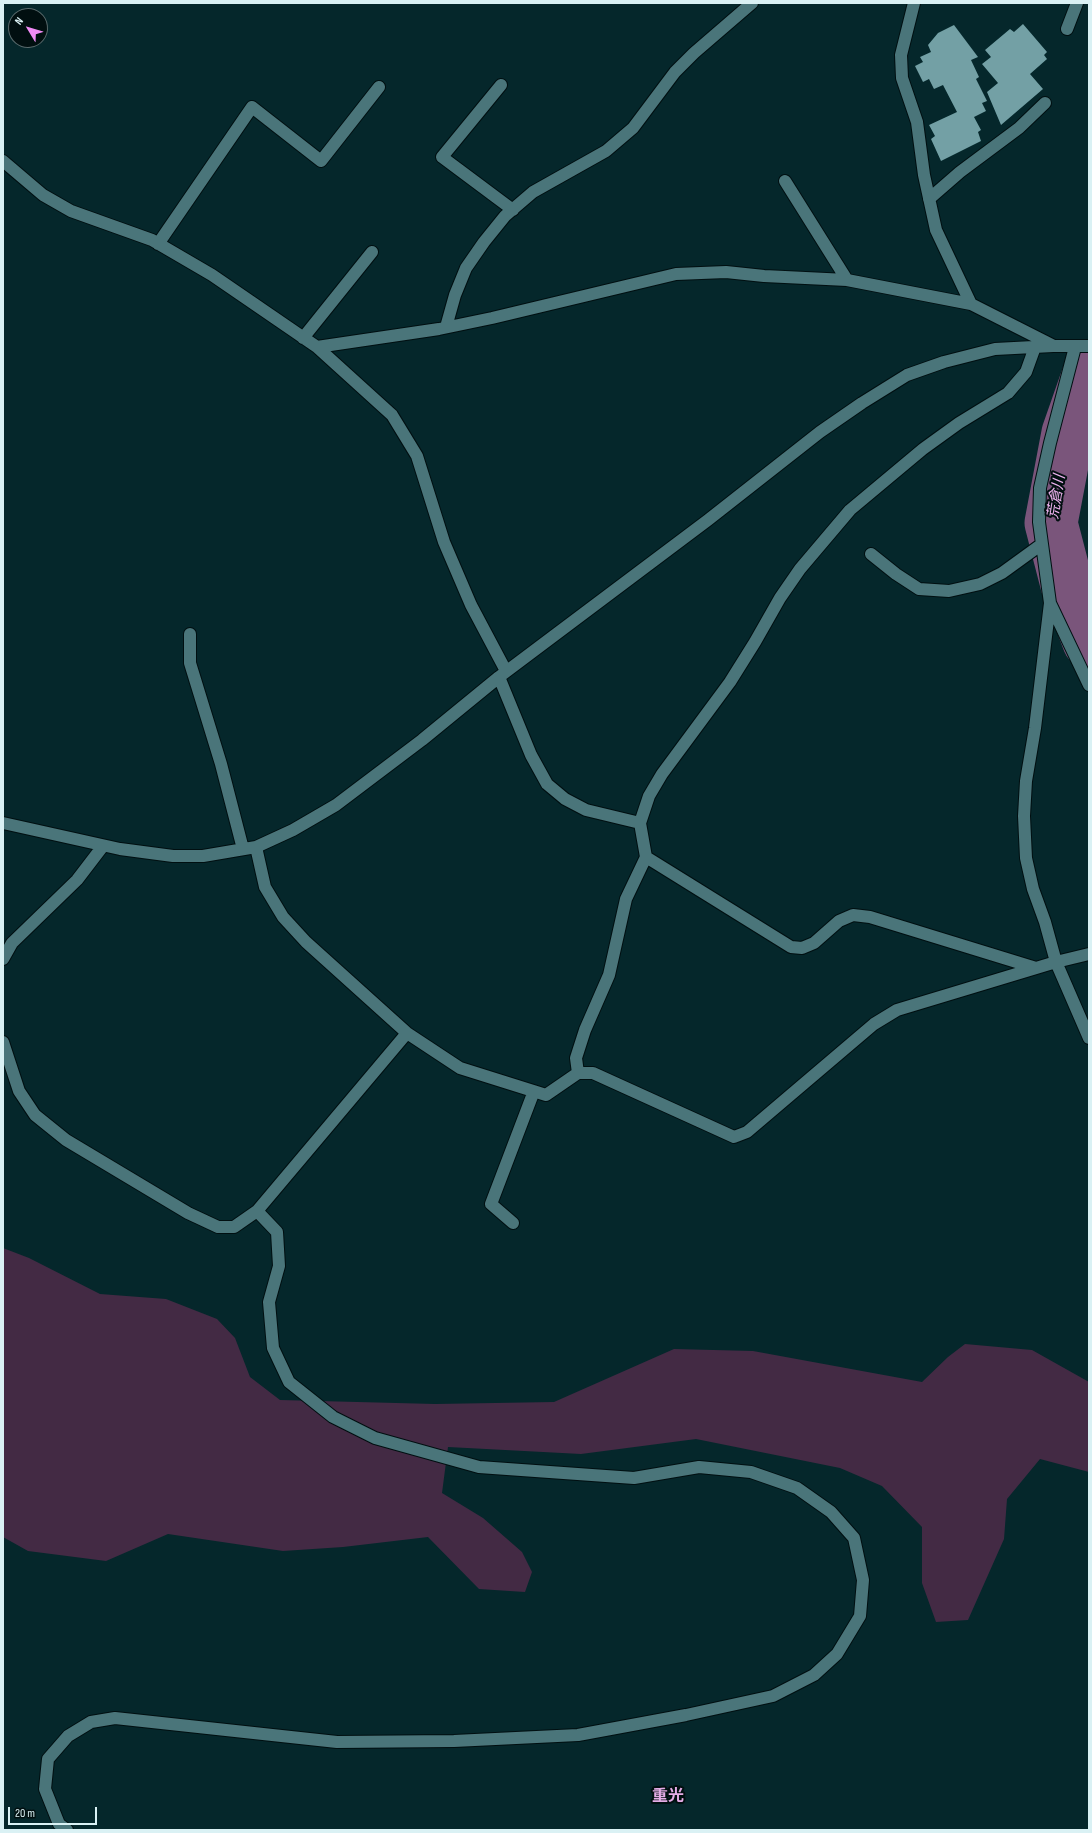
<!DOCTYPE html>
<html>
<head>
<meta charset="utf-8">
<style>
	body { margin:0 }
	#map { position:relative; width:1092px; height:1833px; overflow:hidden; background:#05272b; font-family:"Sofia Sans Condensed",sans-serif }
	canvas { display:block }
	.frame { position:absolute; inset:0; border:4px solid #daf1f4; pointer-events:none }
	.north { position:absolute; left:8px; top:8px; width:40px; height:40px; box-sizing:border-box; background:#010f10; border:1px solid #58696b; border-radius:50%; rotate:308deg; font-size:11px; font-weight:700; line-height:16px; text-align:center; color:#daf1f4 }
	.north::after { content:''; display:block; margin:auto; width:14px; height:18px; background:#f18bf5; clip-path:polygon(50% 0,100% 100%,50% 72%,0 100%) }
	.scale { position:absolute; left:8px; top:1807px; width:89px; height:18px; box-sizing:border-box; border:2px solid #daf1f4; border-top:0; padding-left:5px; font-size:12px; line-height:14px; white-space:nowrap; color:#daf1f4; -webkit-text-stroke:3px #010f10; paint-order:stroke }
</style>
</head>
<body>
<div id="map">
<canvas width="1092" height="1833"></canvas>
<div class="frame"></div>
<div class="north">N</div>
<div class="scale">20 m</div>
</div>
<script>
const ctx = document.querySelector('canvas').getContext('2d');
ctx.lineJoin = 'round';
function paint(path, color) { ctx.fillStyle = color; ctx.fill(path, 'evenodd'); }
const poly = rows => new Path2D(rows.map(r => 'M' + r).join(''));
function stroke(path, color, width, dash) { ctx.strokeStyle = color; ctx.lineWidth = width; ctx.lineCap = dash ? 'butt' : 'round'; ctx.setLineDash(dash || []); ctx.stroke(path); }
function drawText(font, color, halo, rows, align = 'center') {
  ctx.font = font + ' "Sofia Sans Condensed","Noto Sans JP",sans-serif'; ctx.lineWidth = 4; ctx.setLineDash([]); ctx.textBaseline = 'middle'; ctx.strokeStyle = halo; ctx.fillStyle = color; for (const [text, x, y, turn = 0] of rows) {
    ctx.save(); ctx.translate(x, y); ctx.rotate((+turn || 0) * Math.PI / 180); ctx.textAlign = isNaN(turn) ? turn : align; if (halo) ctx.strokeText(text, 0, 0); ctx.fillText(text, 0, 0); ctx.restore();
  }
}
paint(poly([
	[3,1248,29,1258,100,1294,166,1299,217,1319,235,1338,250,1377,280,1400,435,1404,554,1402,674,1349,753,1351,922,1382,948,1357,965,1344,1032,1350,1089,1382,1089,1472,1040,1459,1007,1499,1004,1539,968,1620,936,1622,922,1583,922,1527,882,1486,840,1468,696,1439,581,1454,448,1447,442,1493,483,1518,522,1552,532,1572,525,1592,479,1589,428,1537,343,1547,283,1551,168,1534,106,1561,28,1551,3,1537]
]), '#432a44');
stroke(poly([
	[1089,373,1068,433,1051,523,1067,585,1089,642]
]), '#7a557b', 53);
paint(poly([
	[1023,24,1047,52,1044,55,1047,59,1030,74,1043,89,1001,125,987,92,998,83,982,64,991,57,985,50,1010,29,1014,32],
	[954,25,978,57,971,60,979,77,976,79,987,101,982,103,986,111,974,117,981,130,978,132,981,141,941,161,931,139,935,136,929,125,957,112,943,85,934,89,929,79,923,82,915,66,923,62,920,57,931,52,928,45,938,33]
]), '#73a0a5');
const street = poly([
	[914,3,901,55,902,78,917,122,924,175,936,230,971,304],
	[1067,29,1077,3],
	[501,85,442,157,513,210],
	[3,161,43,195,71,211,152,240,212,275,317,347,392,415,417,456,444,542,471,605,506,671],
	[785,181,847,280],
	[929,199,960,172,1019,128,1045,103],
	[158,244,252,107,321,161,379,87],
	[446,327,455,295,466,268,484,242,505,216,533,192,606,151,633,128,675,72,694,53,752,3],
	[303,338,372,252],
	[317,347,439,329,492,318,676,274,726,272,764,276,847,280,971,304,1052,345],
	[1075,347,1050,443,1040,488,1039,522,1050,603,1035,728,1026,781,1024,816,1026,858,1033,889,1045,922,1056,962,1089,1038],
	[871,554,896,574,919,589,949,591,980,584,1002,573,1042,544],
	[1050,603,1089,685],
	[190,634,190,663,221,764,243,849],
	[499,677,531,755,547,784,565,799,586,810,640,823],
	[3,823,120,849,173,856,203,856,256,847,293,830,336,805,422,740,499,677,708,520,820,432,862,403,907,375,944,362,995,349,1053,346,1089,346],
	[256,847,265,887,283,917,306,942,407,1033,460,1068,546,1095,578,1073,593,1073,734,1137,747,1132,874,1024,897,1010,1056,962,1089,954],
	[646,857,791,947,802,948,814,943,839,921,853,915,870,917,1036,968],
	[3,959,12,943,77,880,103,846],
	[3,1042,19,1091,35,1115,66,1140,188,1213,218,1227,234,1227,257,1211],
	[578,1073,576,1058,585,1030,609,975,626,899,646,857,640,823,649,796,662,774,730,682,755,642,780,598,800,569,850,510,923,449,959,423,1008,393,1026,372,1035,347],
	[513,1223,491,1204,534,1091],
	[67,1830,59,1824,45,1789,48,1759,68,1736,91,1722,115,1718,337,1742,454,1741,578,1735,686,1715,773,1696,814,1675,837,1654,860,1616,863,1580,854,1538,831,1512,797,1488,751,1472,699,1467,634,1478,479,1467,375,1438,333,1417,289,1382,273,1348,269,1302,279,1266,277,1232,257,1211,407,1033]
]);
stroke(street, '#000f11', 14);
stroke(street, '#4a757a', 12);
drawText('italic 15px', '#edb2ee', '#010f10', [
	["荒倉川",1057,497,-81]
]);
drawText('bold 16px', '#e4ace6', '#010f10', [
	["重光",668,1797]
]);
</script>
</body>
</html>
